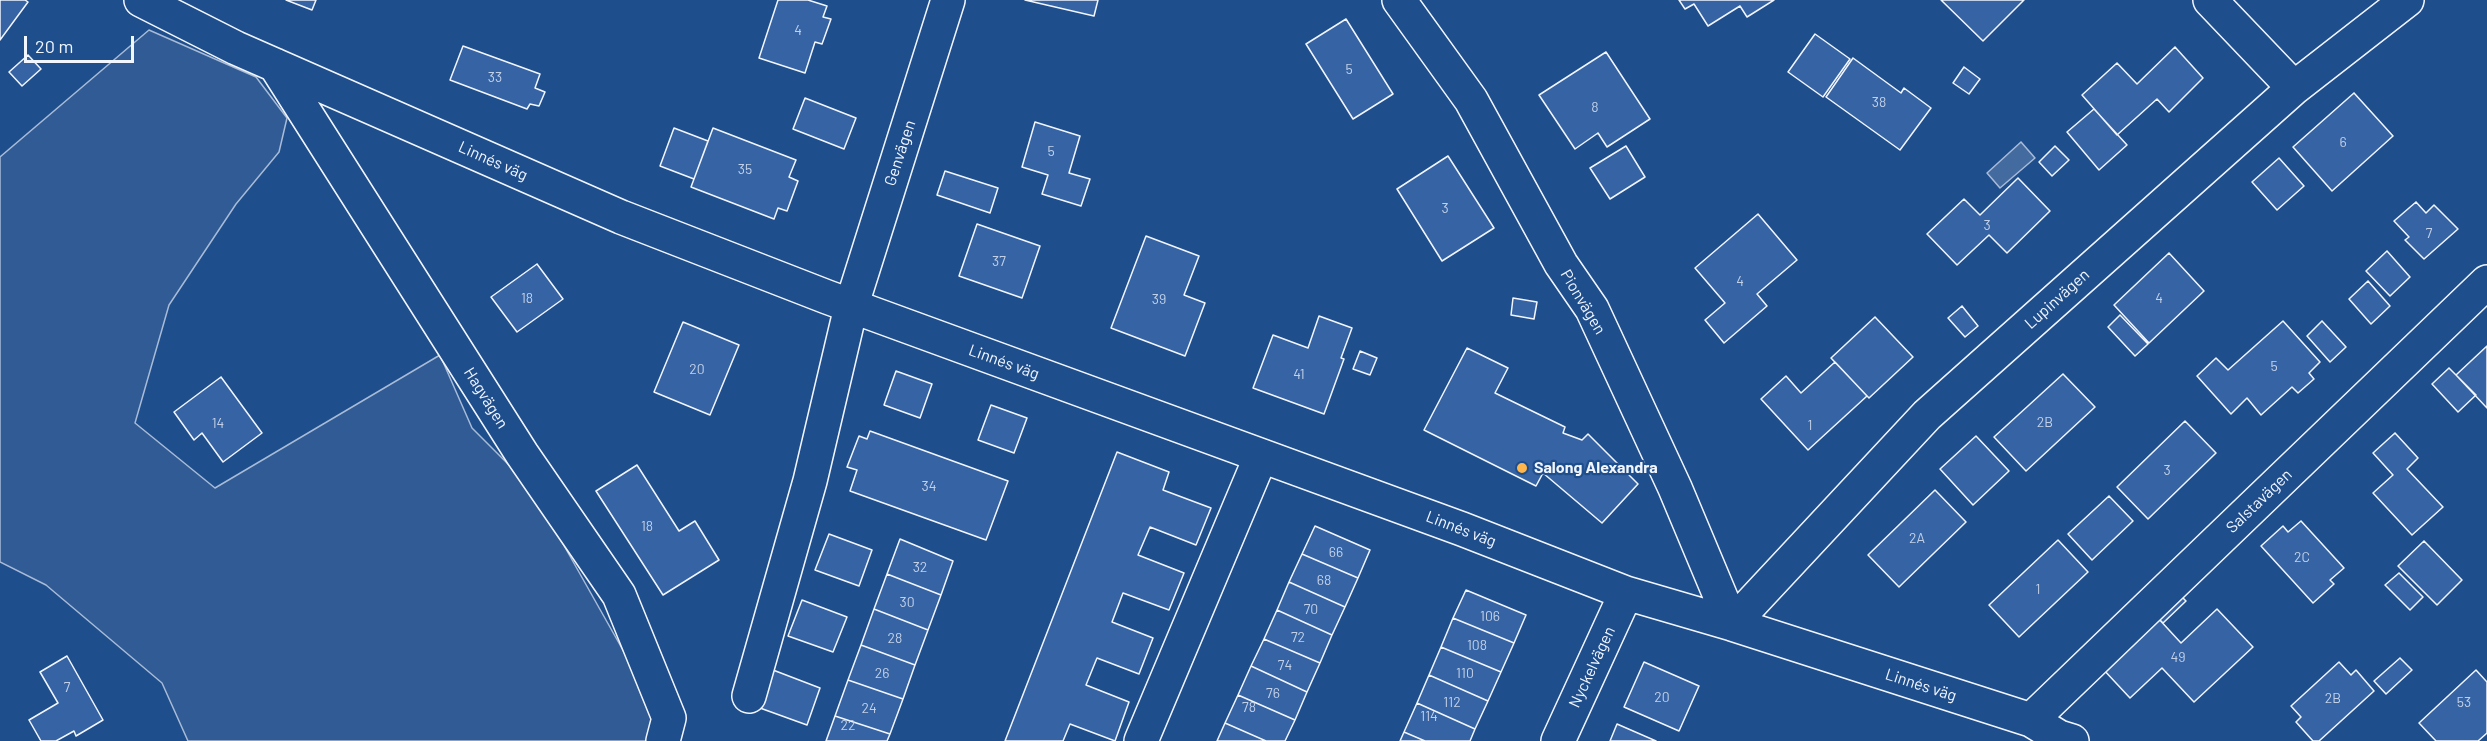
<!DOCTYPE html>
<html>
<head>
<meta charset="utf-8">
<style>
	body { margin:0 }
	#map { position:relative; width:2487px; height:741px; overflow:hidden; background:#1f4e8c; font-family:Barlow,sans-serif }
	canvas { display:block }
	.scale { position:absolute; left:24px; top:36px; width:110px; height:27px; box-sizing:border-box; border:3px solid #f2f6ff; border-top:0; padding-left:8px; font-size:18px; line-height:21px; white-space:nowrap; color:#f2f6ff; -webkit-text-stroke:4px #1f4e8c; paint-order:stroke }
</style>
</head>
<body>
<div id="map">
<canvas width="2487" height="741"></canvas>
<div class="scale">20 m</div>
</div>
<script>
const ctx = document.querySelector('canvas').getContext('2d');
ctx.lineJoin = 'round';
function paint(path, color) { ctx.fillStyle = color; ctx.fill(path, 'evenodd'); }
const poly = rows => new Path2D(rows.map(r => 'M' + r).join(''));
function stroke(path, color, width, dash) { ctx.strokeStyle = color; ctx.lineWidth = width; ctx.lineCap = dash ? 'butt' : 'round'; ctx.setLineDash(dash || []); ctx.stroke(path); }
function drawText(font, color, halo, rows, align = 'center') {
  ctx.font = font + ' Barlow,sans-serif'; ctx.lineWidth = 4.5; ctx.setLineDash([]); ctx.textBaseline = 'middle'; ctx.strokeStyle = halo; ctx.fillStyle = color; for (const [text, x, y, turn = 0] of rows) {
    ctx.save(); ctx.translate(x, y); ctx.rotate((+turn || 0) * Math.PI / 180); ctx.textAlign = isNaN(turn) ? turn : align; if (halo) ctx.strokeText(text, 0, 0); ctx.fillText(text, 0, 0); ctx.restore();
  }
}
const green = poly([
	[149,30,256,77,287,118,279,152,236,204,169,305,135,423,215,488,440,355,472,428,531,487,624,652,670,741,188,741,162,683,46,585,0,562,0,157,149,30]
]);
paint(green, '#305b95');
stroke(green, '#a8bbd7', 1.5);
const water = poly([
	[2021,142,2035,158,2000,188,1987,173,2021,142]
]);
paint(water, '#446ba0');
stroke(water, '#a8bbd7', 1.5);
const building = poly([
	[0,0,25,0,28,2,0,40,0,0],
	[286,0,316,0,312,10,286,0],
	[778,0,808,0,827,6,823,17,831,19,822,44,815,42,805,73,759,58,778,0],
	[1025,0,1098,0,1094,16,1025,0],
	[1679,0,1774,0,1747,17,1740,6,1708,26,1694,4,1685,9,1679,0],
	[1941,0,2024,0,1983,41,1941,0],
	[1346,19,1393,94,1353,119,1306,44,1346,19],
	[1815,34,1850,59,1823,97,1788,72,1815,34],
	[463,46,540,74,535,88,545,92,539,106,530,104,527,109,450,80,463,46],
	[2175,47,2203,78,2169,112,2157,99,2117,135,2082,95,2117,63,2137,84,2175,47],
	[1606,52,1650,119,1607,147,1598,133,1575,149,1539,95,1606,52],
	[28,55,41,69,22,86,9,72,28,55],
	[1853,58,1901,93,1904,88,1931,108,1900,150,1826,97,1853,58],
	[1964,67,1980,79,1969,94,1953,83,1964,67],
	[2354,93,2393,136,2332,191,2293,147,2354,93],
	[805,98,856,118,844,149,793,129,805,98],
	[2094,109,2127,145,2099,170,2067,132,2094,109],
	[1035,122,1080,136,1069,173,1090,179,1081,206,1042,194,1048,175,1022,167,1035,122],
	[674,128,708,141,694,179,660,166,674,128],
	[713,128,796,160,789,177,798,181,787,211,778,208,774,219,691,187,713,128],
	[1626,146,1645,177,1610,199,1590,168,1626,146],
	[2055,146,2069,160,2052,176,2039,162,2055,146],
	[1448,156,1494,228,1442,261,1397,189,1448,156],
	[2279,158,2304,186,2277,210,2252,182,2279,158],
	[945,171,998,188,990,213,937,195,945,171],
	[2018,178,2050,211,2007,253,1989,235,1957,265,1927,234,1964,199,1980,215,2018,178],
	[2416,202,2426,213,2434,205,2458,229,2424,259,2405,240,2409,237,2394,221,2416,202],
	[1758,214,1797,260,1757,294,1767,306,1724,343,1705,320,1725,303,1695,268,1758,214],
	[977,224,1040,246,1022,298,959,276,977,224],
	[1146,236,1199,256,1184,295,1205,303,1185,356,1111,328,1146,236],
	[2387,251,2410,277,2390,296,2366,271,2387,251],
	[2169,253,2204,291,2149,343,2114,305,2169,253],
	[537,264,563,299,517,332,491,297,537,264],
	[2368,281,2390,306,2371,324,2349,299,2368,281],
	[1513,298,1537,302,1534,319,1511,315,1513,298],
	[1962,306,1978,326,1965,337,1948,318,1962,306],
	[2120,315,2148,344,2135,356,2108,327,2120,315],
	[1319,316,1352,328,1341,358,1344,359,1324,414,1253,388,1273,335,1308,348,1319,316],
	[1875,317,1913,357,1869,398,1831,358,1875,317],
	[2283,321,2320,362,2309,373,2314,379,2298,393,2292,387,2261,415,2247,398,2231,414,2197,376,2216,358,2228,370,2283,321],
	[2322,321,2346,347,2330,362,2307,336,2322,321],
	[683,322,739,345,710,415,654,392,683,322],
	[2487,346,2487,408,2456,375,2487,346],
	[1467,348,1508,368,1495,393,1565,427,1563,433,1582,440,1588,434,1638,484,1602,523,1543,473,1536,486,1424,430,1467,348],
	[1360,351,1377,358,1370,375,1353,369,1360,351],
	[1835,362,1867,396,1808,450,1761,399,1786,376,1801,393,1835,362],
	[2449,368,2476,395,2458,412,2432,384,2449,368],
	[896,371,932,384,920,418,884,405,896,371],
	[2063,374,2095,407,2026,471,1994,437,2063,374],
	[221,377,262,433,223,462,202,433,194,440,174,412,221,377],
	[991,405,1027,418,1014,453,978,440,991,405],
	[2185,421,2216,453,2148,519,2117,487,2185,421],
	[870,431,1008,481,986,540,850,491,857,470,847,467,859,436,867,439,870,431],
	[2395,433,2418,458,2407,469,2443,507,2412,535,2373,493,2393,475,2373,453,2395,433],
	[1976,436,2009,471,1973,505,1940,469,1976,436],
	[1117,452,1169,472,1163,490,1211,508,1196,545,1150,527,1138,555,1184,573,1169,610,1123,593,1112,622,1153,638,1139,674,1097,658,1086,685,1129,702,1115,741,1070,724,1063,741,1005,741,1117,452],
	[637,465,679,531,695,521,719,560,663,595,596,491,637,465],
	[1935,490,1966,522,1899,587,1868,555,1935,490],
	[2109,496,2133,521,2092,560,2068,534,2109,496],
	[2301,521,2344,568,2330,580,2334,584,2313,603,2261,546,2283,526,2288,532,2301,521],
	[1315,526,1370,550,1358,578,1302,554,1315,526],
	[829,534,872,550,859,586,815,570,829,534],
	[900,539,953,561,941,595,887,574,900,539],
	[2058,540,2088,572,2019,637,1989,605,2058,540],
	[2424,541,2462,580,2437,605,2398,566,2424,541],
	[1302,554,1358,578,1345,607,1289,582,1302,554],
	[2399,573,2423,597,2410,610,2385,585,2399,573],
	[887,574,941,595,928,630,874,609,887,574],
	[1289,582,1345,607,1332,635,1277,610,1289,582],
	[2174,589,2186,601,2163,623,2157,617,2174,589],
	[1466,590,1526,615,1514,643,1453,618,1466,590],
	[802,600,847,617,833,652,788,636,802,600],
	[874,609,928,630,915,665,861,645,874,609],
	[2217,609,2253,647,2194,702,2162,668,2130,698,2102,668,2157,617,2181,643,2217,609],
	[1277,610,1332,635,1320,663,1264,639,1277,610],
	[1453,618,1514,643,1501,672,1441,647,1453,618],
	[1264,639,1320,663,1307,692,1251,666,1264,639],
	[861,645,915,665,903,699,848,680,861,645],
	[1441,647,1501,672,1488,701,1429,675,1441,647],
	[67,656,103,720,76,736,74,731,56,741,41,741,29,720,58,703,40,672,67,656],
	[2400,658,2412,670,2386,694,2374,681,2400,658],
	[1644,662,1699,686,1679,731,1624,707,1644,662],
	[2339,662,2351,675,2356,670,2374,691,2319,741,2313,741,2296,722,2301,717,2291,706,2339,662],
	[1251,666,1307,692,1295,720,1238,695,1251,666],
	[773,670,820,688,807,725,760,708,773,670],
	[2476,670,2487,682,2487,733,2478,741,2436,741,2419,723,2476,670],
	[1429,675,1488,701,1475,729,1417,703,1429,675],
	[848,680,903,699,890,734,835,716,848,680],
	[1238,695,1295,720,1285,741,1266,741,1225,723,1238,695],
	[1417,703,1475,729,1470,741,1425,741,1404,732,1417,703],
	[835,716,890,734,887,741,826,741,835,716],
	[1225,723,1266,741,1217,741,1225,723],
	[1617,724,1656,741,1610,741,1617,724],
	[1404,732,1425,741,1400,741,1404,732]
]);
paint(building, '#3563a3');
stroke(building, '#f2f6ff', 1.5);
const minor = poly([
	[141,0,236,48,621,217,827,297,1462,529,1626,593,1732,624,2031,720,2059,737,2072,741],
	[1399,0,1471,100,1561,264,1592,309,1675,488,1732,624,1927,415,2294,88,2407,0],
	[2210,0,2294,88],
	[275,65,522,454,619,595,669,718,663,741],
	[749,696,810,481,851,307,948,0],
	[2031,720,2487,282],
	[1141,741,1261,456],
	[1558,741,1626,593]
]);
stroke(minor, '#f2f6ff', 36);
stroke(minor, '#1f4e8c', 33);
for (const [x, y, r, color] of [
	[1522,468,6,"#ffb74d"]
]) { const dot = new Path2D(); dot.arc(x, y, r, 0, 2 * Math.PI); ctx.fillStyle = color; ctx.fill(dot); stroke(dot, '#1f4e8c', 2); }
drawText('14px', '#c3d1e8', null, [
	["4",798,30],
	["5",1349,69],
	["33",495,77],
	["38",1879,102],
	["8",1595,107],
	["6",2343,142],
	["5",1051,151],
	["35",745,169],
	["3",1445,208],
	["3",1987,225],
	["7",2429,233],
	["37",999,261],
	["4",1740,281],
	["18",527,298],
	["4",2159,298],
	["39",1159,299],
	["5",2274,366],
	["20",697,369],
	["41",1299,374],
	["2B",2045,422],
	["14",218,423],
	["1",1810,425],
	["3",2167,470],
	["34",929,486],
	["18",647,526],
	["2A",1917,538],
	["66",1336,552],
	["2C",2302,557],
	["32",920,567],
	["68",1324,580],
	["1",2038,589],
	["30",907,602],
	["70",1311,609],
	["106",1490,616],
	["72",1298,637],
	["28",895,638],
	["108",1477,645],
	["49",2178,657],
	["74",1285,665],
	["26",882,673],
	["110",1465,673],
	["7",67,687],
	["76",1273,693],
	["20",1662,697],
	["2B",2333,698],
	["112",1452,702],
	["53",2464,702],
	["78",1249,707],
	["24",869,708],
	["114",1429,716],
	["22",848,725]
]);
drawText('16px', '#f2f6ff', '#1f4e8c', [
	["Genvägen",900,153,-72],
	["Linnés väg",493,161,24],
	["Lupinvägen",2057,299,-42],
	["Pionvägen",1583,302,59],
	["Linnés väg",1004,362,20],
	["Hagvägen",486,398,58],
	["Salstavägen",2259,501,-44],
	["Linnés väg",1461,529,21],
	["Nyckelvägen",1592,667,-65],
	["Linnés väg",1921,685,18]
]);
drawText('bold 16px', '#f2f6ff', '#1f4e8c', [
	["Salong Alexandra",1534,468]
], 'left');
</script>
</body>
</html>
